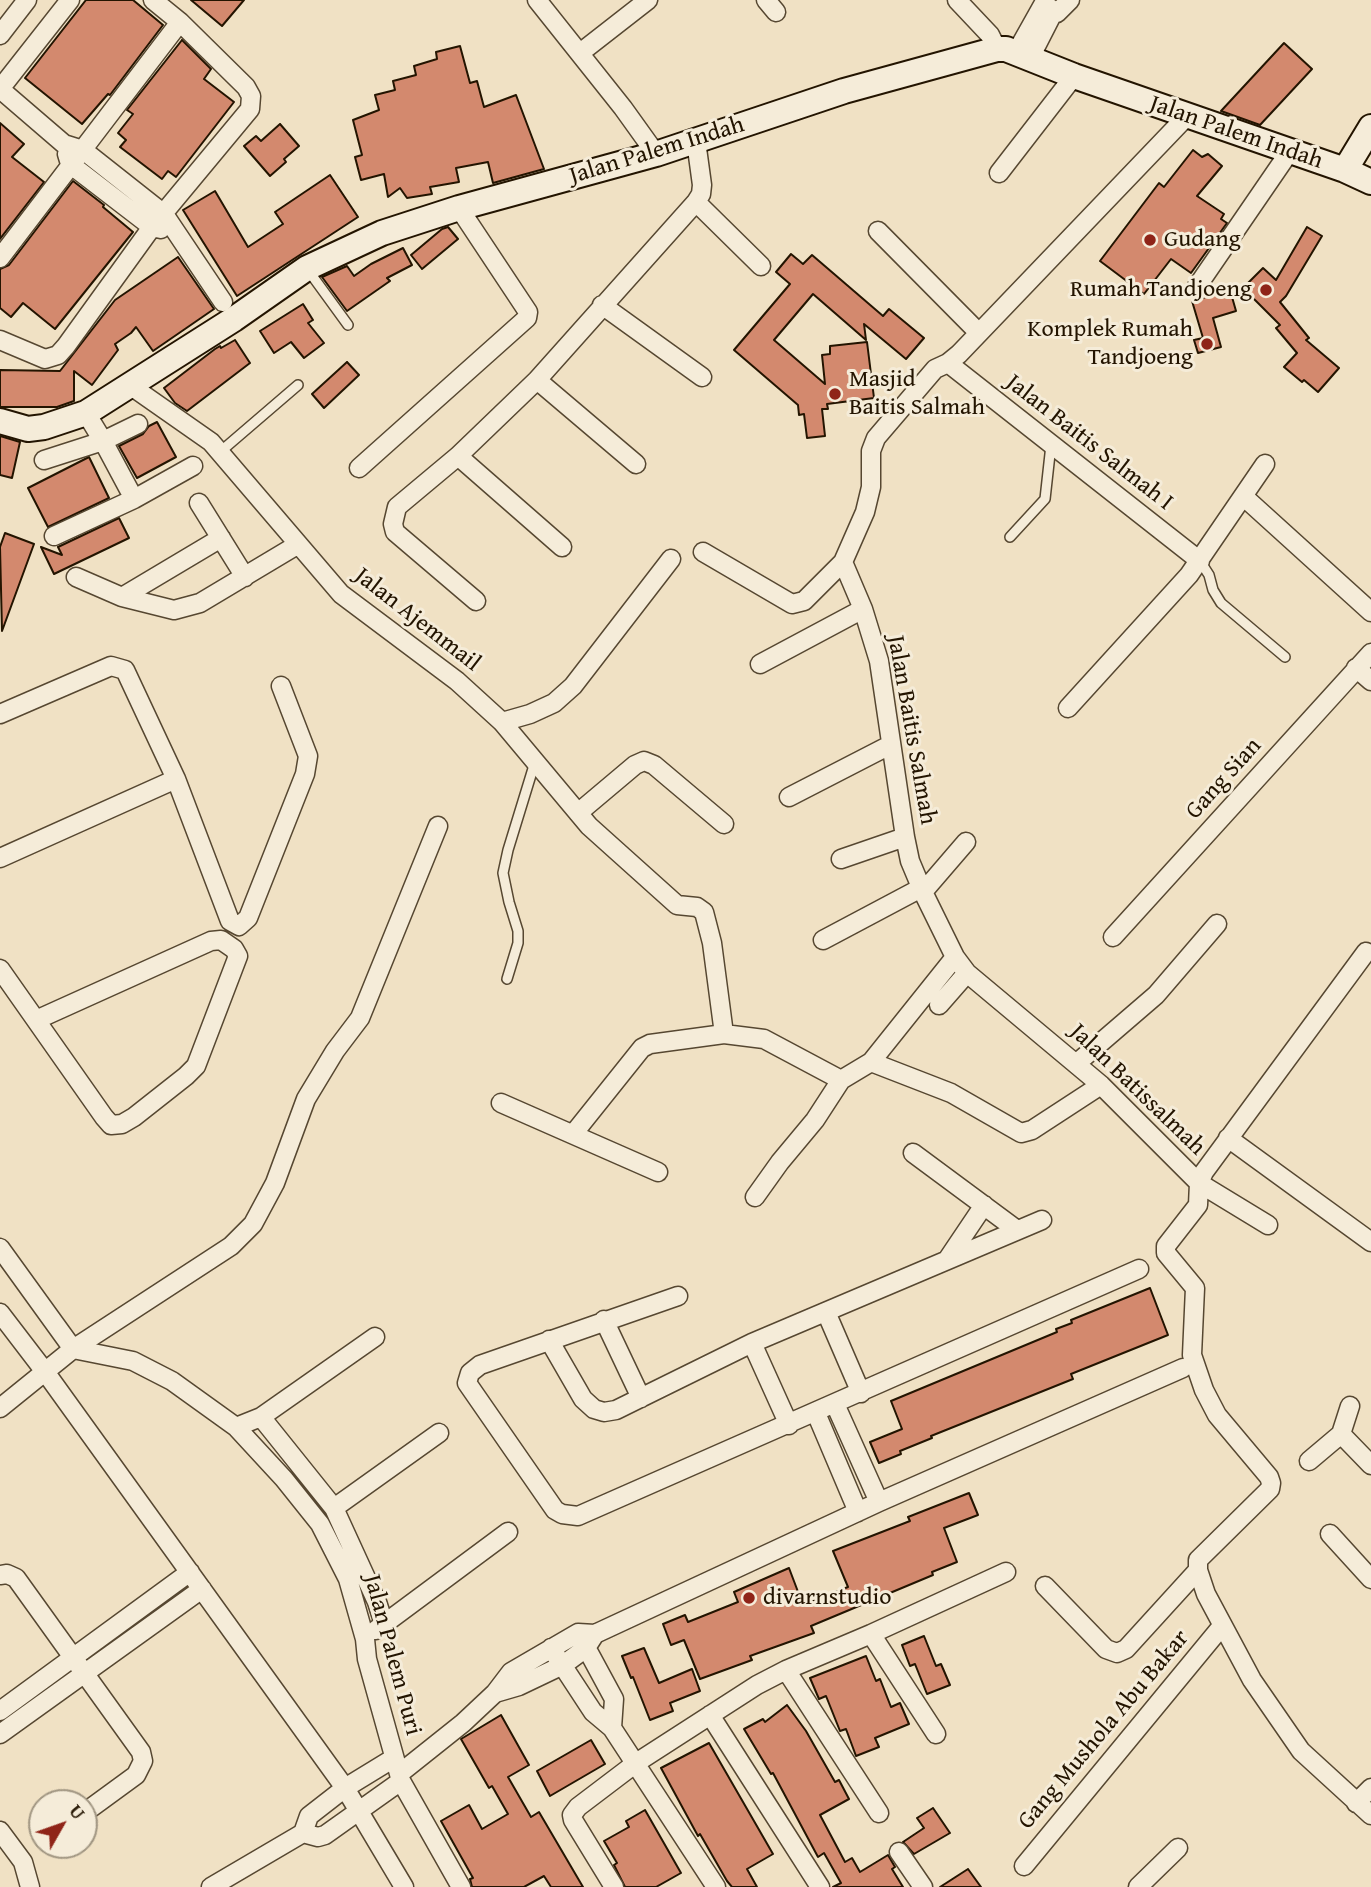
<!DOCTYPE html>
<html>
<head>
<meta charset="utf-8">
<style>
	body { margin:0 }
	#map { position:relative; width:1371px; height:1887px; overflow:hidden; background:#f0e1c4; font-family:"Gentium Book Plus",serif }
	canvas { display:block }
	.north { position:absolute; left:28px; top:1789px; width:70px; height:70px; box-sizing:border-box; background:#f5ecd9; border:2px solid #a19682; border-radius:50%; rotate:50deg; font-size:19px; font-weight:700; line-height:28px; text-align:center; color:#231400 }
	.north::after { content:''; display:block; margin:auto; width:24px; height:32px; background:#8f2418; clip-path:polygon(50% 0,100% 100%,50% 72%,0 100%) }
</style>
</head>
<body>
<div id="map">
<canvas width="1371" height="1887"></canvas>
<div class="north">U</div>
</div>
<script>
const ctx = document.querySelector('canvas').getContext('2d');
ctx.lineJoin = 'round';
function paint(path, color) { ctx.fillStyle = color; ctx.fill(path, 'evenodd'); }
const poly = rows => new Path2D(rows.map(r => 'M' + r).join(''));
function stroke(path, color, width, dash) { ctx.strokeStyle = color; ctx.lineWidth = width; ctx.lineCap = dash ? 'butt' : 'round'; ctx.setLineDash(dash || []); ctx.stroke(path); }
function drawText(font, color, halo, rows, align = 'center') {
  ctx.font = font + ' "Gentium Book Plus",serif'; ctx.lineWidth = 6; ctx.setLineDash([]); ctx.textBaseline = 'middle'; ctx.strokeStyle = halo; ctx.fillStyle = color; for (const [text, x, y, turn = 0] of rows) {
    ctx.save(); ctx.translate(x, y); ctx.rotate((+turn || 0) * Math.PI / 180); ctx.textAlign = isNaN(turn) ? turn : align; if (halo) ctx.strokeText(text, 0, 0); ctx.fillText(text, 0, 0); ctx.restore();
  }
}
const building = poly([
	[86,0,133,0,163,25,110,95,108,94,82,124,25,78,86,0],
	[191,0,244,0,222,26,191,0],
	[182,40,211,69,204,79,234,102,176,177,168,171,162,179,120,147,126,140,118,133,133,114,127,110,182,40],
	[1284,43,1312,69,1260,125,1221,111,1284,43],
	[460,46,470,83,477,81,484,107,516,95,544,169,493,183,488,162,456,168,459,182,430,187,432,194,407,198,400,188,388,197,384,174,361,180,355,157,362,155,353,120,379,110,375,95,395,90,393,81,416,75,414,66,437,59,436,52,460,46],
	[0,123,24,144,12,157,44,182,0,239,0,123],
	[280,124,299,146,284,159,286,162,270,176,244,146,256,136,261,141,280,124],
	[1193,150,1202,157,1208,154,1222,166,1197,196,1224,214,1221,219,1227,223,1191,273,1171,259,1144,294,1100,261,1159,183,1164,187,1193,150],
	[330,175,358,217,237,296,183,210,215,191,248,247,283,224,275,212,330,175],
	[73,181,104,205,103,207,133,232,55,329,23,303,11,317,0,308,0,269,9,265,73,181],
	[448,227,458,239,422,269,411,255,442,229,448,227],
	[1307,227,1322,236,1286,296,1280,302,1309,338,1306,340,1339,368,1318,392,1304,380,1302,382,1284,367,1297,353,1276,328,1280,325,1243,288,1263,268,1276,280,1307,227],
	[403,248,412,265,387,278,390,281,347,311,322,277,347,266,354,276,371,264,403,248],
	[791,254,803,264,812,255,883,316,889,309,924,338,906,359,864,324,866,340,813,294,774,340,825,384,822,355,830,354,830,346,867,342,874,398,827,404,828,409,822,409,825,436,807,438,804,414,799,415,798,405,734,350,790,284,776,272,791,254],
	[178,257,214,309,153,351,136,327,131,333,115,344,118,350,92,385,74,371,74,401,57,407,0,407,0,370,60,371,115,300,178,257],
	[1230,290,1236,311,1213,318,1221,347,1198,353,1194,340,1203,338,1192,301,1230,290],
	[303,304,313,320,308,323,324,343,304,358,291,342,274,353,260,331,303,304],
	[235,340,250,363,187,411,175,403,164,388,215,349,220,346,221,348,235,340],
	[347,362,359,375,324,408,312,394,347,362],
	[157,422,176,457,137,478,119,446,143,434,149,426,157,422],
	[0,436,20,442,12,478,0,475,0,436],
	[89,457,109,498,48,527,28,488,89,457],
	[119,518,129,538,54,574,41,547,62,555,58,547,119,518],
	[5,533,34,544,2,631,0,547,5,533],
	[1150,1288,1168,1335,1071,1374,1073,1379,931,1436,932,1438,900,1451,901,1454,879,1463,870,1442,902,1429,891,1401,1057,1332,1056,1329,1072,1323,1071,1320,1150,1288],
	[969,1493,978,1515,944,1528,957,1562,932,1572,933,1575,811,1626,814,1633,750,1656,752,1660,700,1679,684,1640,671,1645,663,1624,685,1615,688,1622,738,1602,734,1592,789,1568,803,1605,848,1587,833,1551,910,1521,908,1517,969,1493],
	[924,1636,936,1666,941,1664,950,1685,927,1694,915,1664,910,1666,902,1645,924,1636],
	[644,1648,659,1683,692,1669,700,1691,670,1703,673,1711,650,1720,633,1677,631,1678,622,1656,644,1648],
	[866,1656,876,1681,880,1679,891,1707,900,1703,909,1724,875,1738,879,1747,856,1756,846,1729,840,1731,826,1696,819,1699,810,1678,866,1656],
	[787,1705,806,1731,835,1782,839,1780,849,1799,820,1815,845,1862,852,1858,860,1872,888,1855,895,1867,892,1869,903,1887,833,1887,841,1883,824,1853,818,1857,773,1773,771,1774,744,1729,763,1719,765,1722,787,1705],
	[501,1715,529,1765,508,1777,531,1817,539,1812,583,1887,551,1887,544,1876,524,1887,472,1887,470,1879,473,1878,441,1821,469,1805,482,1829,508,1814,492,1786,489,1788,461,1739,501,1715],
	[591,1740,605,1764,550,1796,537,1771,591,1740],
	[709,1743,773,1854,747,1869,757,1887,732,1887,727,1881,700,1834,698,1836,661,1768,709,1743],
	[933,1808,950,1833,914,1854,903,1842,924,1828,917,1818,933,1808],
	[645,1810,681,1873,656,1887,625,1887,614,1865,617,1863,604,1841,629,1827,626,1821,645,1810],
	[968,1869,981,1887,940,1887,968,1869]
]);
paint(building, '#d3896e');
stroke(building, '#231400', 2);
const lane = poly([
	[308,270,348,325],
	[220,452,298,385],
	[1010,537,1045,499,1051,445],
	[1200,561,1209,575,1213,590,1221,603,1285,657],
	[507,979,518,943,518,931,509,902,503,873,508,850,535,762]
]);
const street = poly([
	[70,0,0,89,64,144,83,150,164,214,223,302],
	[537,0,623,108,656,154],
	[766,0,776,12],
	[957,0,990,35,997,49],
	[1047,6,1057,13,1070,0],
	[0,35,27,0],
	[580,53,648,0],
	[1016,53,1044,3],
	[1030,58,1054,11],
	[1187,116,959,354,948,363,935,369,876,438,871,451,871,487,865,512,843,562,863,609,879,661,905,837,910,861,923,892,955,957,967,973,1101,1085,1199,1183,1268,1225],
	[67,154,70,164,152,227,161,229],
	[999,173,1074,76],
	[696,202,761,266],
	[878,231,978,332],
	[0,258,180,22],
	[1196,288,1290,151],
	[602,305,702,377],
	[0,340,45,359,58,355,66,346,152,227,250,109,251,96,246,87,180,22,153,0],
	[948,363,1200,561],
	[537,380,636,464],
	[131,386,211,442,341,594,457,681,502,722,589,826,677,905,697,907,704,912,712,943,724,1034],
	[86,413,103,441,134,499,193,466],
	[458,456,562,547],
	[44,460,103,441,138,424],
	[359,468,527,318,528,312,459,208],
	[1243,496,1371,612],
	[199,503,245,577],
	[54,536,134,499],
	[703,552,792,604,804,601,843,562],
	[76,577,122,597,174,610,200,603,297,545],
	[122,597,221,538],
	[476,601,395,532,393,524,397,507,458,456,537,380,696,202,701,194,702,185,696,141],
	[760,664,863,609],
	[1356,668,1371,681],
	[1068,708,1189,575,1265,464],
	[0,714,111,666,125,670,176,779,230,921,239,926,248,918,305,774,308,756,281,686],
	[502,722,530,714,554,703,573,686,671,559],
	[789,797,890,745],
	[578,813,635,765,644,761,654,765,724,824],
	[0,858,176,779],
	[841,859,905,837],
	[923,892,966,842],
	[1113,937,1371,653],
	[823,940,921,888],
	[1366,952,1204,1172,1199,1183,1198,1205,1166,1246,1166,1253,1195,1288,1192,1355,1204,1390,1217,1415,1269,1477,1271,1483,1270,1489,1198,1560,1198,1570,1206,1594,1252,1680,1301,1751,1371,1815],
	[0,969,104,1117,111,1125,122,1124,134,1117,186,1076,196,1066,238,956,234,949,221,940,211,941,36,1020],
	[939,1005,967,973],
	[871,1062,951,1093,1021,1133,1032,1130,1101,1085],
	[1077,1063,1156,995,1217,924],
	[501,1103,658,1172],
	[574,1133,642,1048,650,1044,724,1034,764,1039,841,1080,871,1062,955,957],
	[1228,1138,1371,1242],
	[913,1153,1017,1230],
	[755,1197,780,1162,815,1120,841,1080],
	[0,1248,73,1349,133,1361,172,1381,236,1427,284,1479,320,1524,348,1579,365,1639,367,1659,401,1781,461,1887],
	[947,1260,984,1205],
	[678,1296,480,1365,470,1373,467,1383,555,1510,562,1514,578,1516,1139,1269],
	[826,1312,861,1393],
	[0,1313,46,1373,345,1788,404,1887],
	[604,1320,641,1398],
	[549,1340,583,1399,594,1409,604,1412,616,1410,752,1343,1042,1220],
	[752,1343,789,1425],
	[835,1404,879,1502],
	[0,1408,73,1349,231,1246,253,1224,275,1183,306,1099,335,1051,360,1018,438,826],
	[816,1413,858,1512],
	[261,1417,334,1508,377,1602,384,1624],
	[236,1427,261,1417,375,1337],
	[1341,1434,1371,1465],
	[1309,1461,1341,1434,1350,1406],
	[334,1508,439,1433],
	[1330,1534,1371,1579],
	[0,1575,7,1574,16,1578,141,1752,143,1761,136,1775,84,1813],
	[1045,1586,1106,1649,1117,1653,1126,1649,1198,1570],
	[376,1630,508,1532],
	[871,1634,936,1734],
	[581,1638,614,1699,612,1728],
	[551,1648,593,1712,612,1728,716,1887],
	[786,1670,879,1813],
	[495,1693,519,1686,563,1665,586,1648,595,1634],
	[0,1711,190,1572],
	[710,1715,820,1887],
	[0,1734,202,1589],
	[399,1774,463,1723,495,1693,511,1672,578,1633,595,1634,879,1502,1183,1368],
	[1356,1803,1371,1788],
	[0,1831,23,1862,30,1887],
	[303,1833,309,1816,345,1788,394,1758],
	[899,1852,923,1887],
	[1024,1866,1222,1626],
	[211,1887,303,1833,318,1837,325,1835,401,1781],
	[614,1887,573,1820,572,1815,578,1807,636,1763,757,1685,786,1670,871,1634,1006,1572],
	[1138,1887,1178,1848]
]);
const secondary = poly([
	[1345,170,1371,127],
	[0,421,28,429,44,427,86,413,234,319,307,268,382,233,459,208,656,154,844,91,997,49,1006,49,1074,76,1345,170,1371,182]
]);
stroke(lane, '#564731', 12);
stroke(street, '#564731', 21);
stroke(secondary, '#231400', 28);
stroke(lane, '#f5ecd9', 9);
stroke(street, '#f5ecd9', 18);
stroke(secondary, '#f5ecd9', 24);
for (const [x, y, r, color] of [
	[1150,240,7,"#8f2418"],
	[1266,290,7,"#8f2418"],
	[1207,344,7,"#8f2418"],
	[835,394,7,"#8f2418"],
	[749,1598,7,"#8f2418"]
]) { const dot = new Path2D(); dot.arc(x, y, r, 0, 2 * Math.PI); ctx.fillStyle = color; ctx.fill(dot); stroke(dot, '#f5ecd9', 2.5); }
drawText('24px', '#231400', '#f5ecd9', [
	["Jalan Palem Indah",1236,133,19],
	["Jalan Palem Indah",657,151,-17],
	["Jalan Baitis Salmah I",1089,443,38],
	["Jalan Ajemmail",417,620,38],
	["Jalan Baitis Salmah",911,730,80],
	["Gang Sian",1224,779,-48],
	["Jalan Batissalmah",1137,1090,44],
	["Jalan Palem Puri",392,1655,75],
	["Gang Mushola Abu Bakar",1104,1730,-50]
]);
drawText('24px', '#231400', '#f5ecd9', [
	["Gudang",1164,240],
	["Rumah Tandjoeng",1252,290,"right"],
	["Komplek Rumah",1193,330,"right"],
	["Tandjoeng",1193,358,"right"],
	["Masjid",849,380],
	["Baitis Salmah",849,408],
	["divarnstudio",763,1598]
], 'left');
</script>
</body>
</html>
